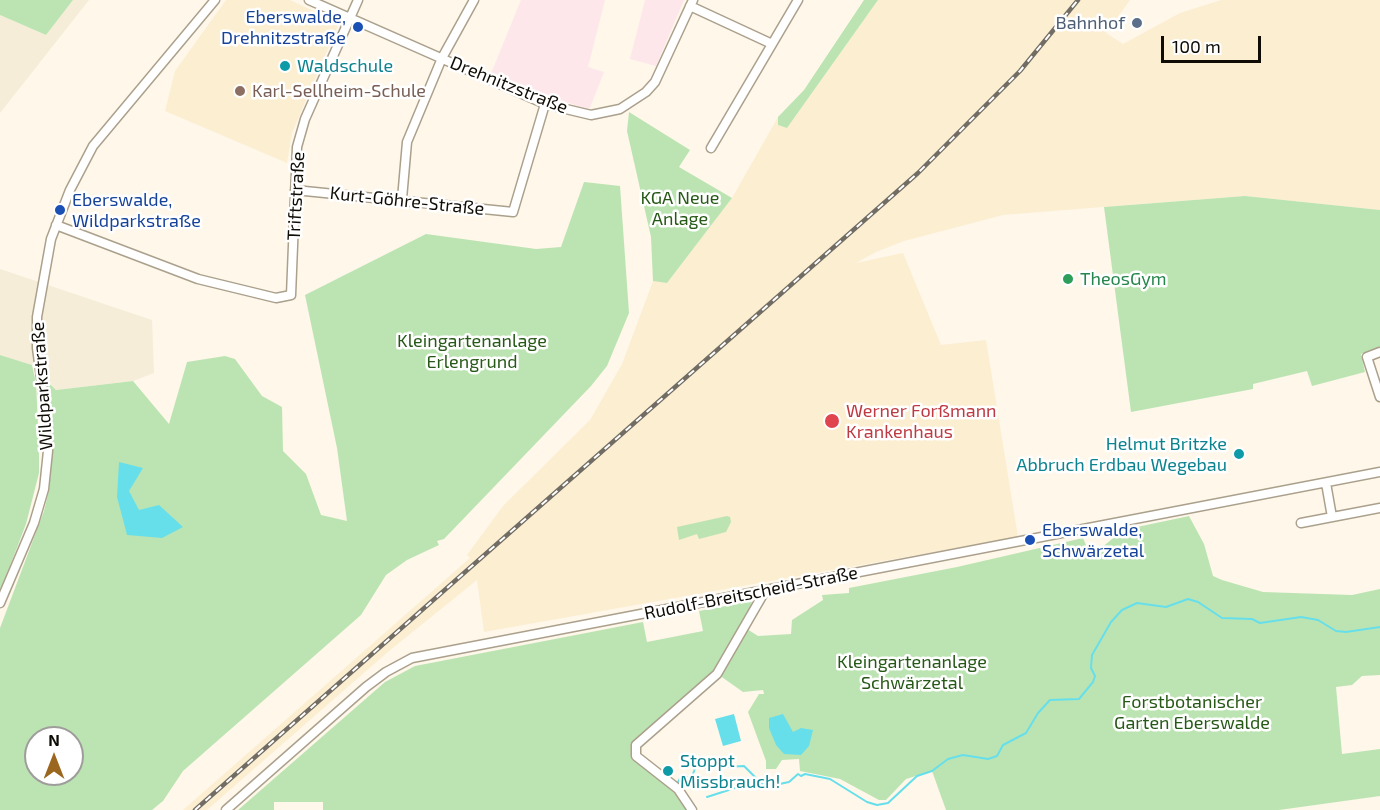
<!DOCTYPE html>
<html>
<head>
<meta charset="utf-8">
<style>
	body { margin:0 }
	#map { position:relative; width:1380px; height:810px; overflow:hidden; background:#fef7ea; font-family:"Exo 2",sans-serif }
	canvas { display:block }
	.north { position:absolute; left:24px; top:726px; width:60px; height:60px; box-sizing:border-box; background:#fff; border:2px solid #9f9d9b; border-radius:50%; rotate:0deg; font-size:16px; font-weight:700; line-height:24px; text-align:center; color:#0f0b05 }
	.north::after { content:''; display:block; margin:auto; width:21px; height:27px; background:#9b671e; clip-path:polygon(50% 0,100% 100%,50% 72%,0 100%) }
	.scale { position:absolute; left:1161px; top:36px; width:100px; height:27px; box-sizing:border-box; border:3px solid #0f0b05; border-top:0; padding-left:8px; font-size:18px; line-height:21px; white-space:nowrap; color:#0f0b05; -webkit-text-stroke:4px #fff; paint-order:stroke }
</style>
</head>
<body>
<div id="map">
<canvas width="1380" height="810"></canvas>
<div class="north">N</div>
<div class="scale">100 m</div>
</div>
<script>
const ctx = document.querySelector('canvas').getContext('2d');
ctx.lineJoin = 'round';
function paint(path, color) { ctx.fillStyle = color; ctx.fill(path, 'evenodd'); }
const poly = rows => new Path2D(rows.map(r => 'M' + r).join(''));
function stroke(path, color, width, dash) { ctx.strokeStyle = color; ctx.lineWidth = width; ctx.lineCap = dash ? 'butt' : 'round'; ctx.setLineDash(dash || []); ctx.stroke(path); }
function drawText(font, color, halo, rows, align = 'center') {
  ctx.font = font + ' "Exo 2",sans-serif'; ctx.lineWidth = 5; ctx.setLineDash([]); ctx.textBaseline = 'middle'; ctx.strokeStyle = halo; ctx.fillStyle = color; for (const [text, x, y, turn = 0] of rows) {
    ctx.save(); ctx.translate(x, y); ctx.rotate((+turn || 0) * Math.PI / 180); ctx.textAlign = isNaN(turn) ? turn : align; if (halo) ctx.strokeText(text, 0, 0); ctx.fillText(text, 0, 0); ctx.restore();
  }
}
paint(poly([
	[521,0,605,0,588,67,604,72,589,110,490,76],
	[645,0,684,0,656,66,630,59]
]), '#fde7eb');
paint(poly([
	[73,0,89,0,0,113,0,15,46,35],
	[0,269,152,320,154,373,133,381,56,390,32,365,0,355]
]), '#f5edd8');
paint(poly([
	[226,0,290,0,339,23,292,133,287,163,165,111,175,71],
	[878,0,1130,0,1106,33,1123,44,1180,13,1221,0,1380,0,1380,210,1245,196,1103,207,1003,215,904,241,876,252,856,263,903,253,941,345,986,340,1018,537,484,632,477,580,389,651,207,810,183,810,470,558,467,555,503,506,590,420,622,364,653,281,667,283,732,198,778,117,778,125,787,128]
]), '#fceed1');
paint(poly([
	[0,0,73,0,46,35,0,15],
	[864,0,878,0,787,128,778,125,778,117,804,90],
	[629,112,690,150,679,167,732,198,667,283,653,281,651,237,627,131],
	[584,182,620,186,629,313,607,366,591,386,444,539,437,541,439,545,407,560,386,575,361,615,183,771,163,801,152,810,0,810,0,628,44,511,49,490,51,412,45,379,56,390,133,381,169,424,187,362,225,356,235,359,262,396,282,407,283,451,306,474,321,515,347,521,337,448,305,295,426,234,536,249,561,247],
	[36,738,72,738,72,774,36,774],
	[1245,196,1380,210,1380,348,1361,354,1365,372,1312,386,1307,371,1253,384,1253,389,1131,412,1104,207],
	[0,355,32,365,36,383,39,445,39,473,26,524,0,592],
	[727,516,730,517,731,522,726,532,699,539,697,534,679,540,677,527],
	[1189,516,1204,544,1213,576,1222,580,1263,592,1352,595,1380,589,1380,675,1362,676,1352,685,1336,687,1342,754,1380,749,1380,796,1279,810,946,810,932,771,906,779,886,800,879,800,840,779,800,771,799,759,782,760,776,769,766,769,766,761,748,712,759,694,764,694,763,690,743,692,719,675,747,629,758,636,791,634,792,620,823,600,822,595,849,593,849,588,957,567,1083,538,1086,545,1095,553,1123,530],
	[752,601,749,615,716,674,632,751,678,792,690,810,323,810,323,802,274,802,274,810,238,810,385,682,415,666,643,622,647,642,703,631,699,611]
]), '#bce4b2');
paint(poly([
	[119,462,143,468,129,491,139,510,159,505,183,527,162,538,127,535,117,497],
	[734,714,741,741,723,746,715,719],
	[783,714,793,732,801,728,813,730,809,746,801,755,784,754,776,745,769,728,769,718]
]), '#67dfeb');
stroke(poly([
	[678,782,682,775,691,779,696,766,706,768,744,766,765,787,789,782,798,774,801,776,805,774,830,779,867,802,877,805,888,803,917,776,932,771,948,759,963,755,988,759,997,756,1003,745,1026,733,1038,713,1050,700,1079,699,1093,682,1095,676,1091,668,1092,655,1111,622,1122,610,1137,603,1166,607,1188,599,1198,602,1222,618,1252,619,1260,623,1301,617,1318,620,1336,631,1346,632,1380,627],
	[707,797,735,788,765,787]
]), '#67dfeb', 2);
const minor = poly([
	[309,0,545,104,591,115,620,109,646,92,655,82,693,0],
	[690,6,772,44],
	[711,148,798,0],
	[295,190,513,212,545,104],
	[402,199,407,142,442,58,474,0],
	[56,225,198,279,276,298,291,295,297,147,305,119,358,0],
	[1380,352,1367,357,1380,397],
	[1326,483,1332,517],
	[1301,523,1380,508],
	[0,603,34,523,44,489,48,451,46,414,37,348,37,317,51,239,70,190,93,146,215,0],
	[226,810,366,687,386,672,412,658,1380,472],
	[692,810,678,789,636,756,636,745,717,674,765,591]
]);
stroke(minor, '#aba08c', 11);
stroke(minor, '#fff', 8);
const rail = poly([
	[195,810,918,173,1020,71,1078,0]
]);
stroke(rail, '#726d64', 4.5);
stroke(rail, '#fff', 2, [7]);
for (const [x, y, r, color] of [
	[1137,23,6,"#5c6f8a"],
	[358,27,6,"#1a4fb4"],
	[285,66,6,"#0f9aa8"],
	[240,91,6,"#8d6e63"],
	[60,210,6,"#1a4fb4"],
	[1068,279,6,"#2e9e5b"],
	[832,421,8,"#e0444e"],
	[1239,454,6,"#0f9aa8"],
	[1030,540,6,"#1a4fb4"],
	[668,771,6,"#0f9aa8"]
]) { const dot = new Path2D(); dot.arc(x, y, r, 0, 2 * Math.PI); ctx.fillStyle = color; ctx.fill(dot); stroke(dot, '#fff', 2); }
drawText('18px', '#164399', '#fff', [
	["Eberswalde,",346,17,"right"],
	["Drehnitzstraße",346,38,"right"],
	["Eberswalde,",72,200],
	["Wildparkstraße",72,221],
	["Eberswalde,",1042,530],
	["Schwärzetal",1042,551]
], 'left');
drawText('18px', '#4e5e75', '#fff', [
	["Bahnhof",1125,23]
], 'right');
drawText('18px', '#0d838f', '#fff', [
	["Waldschule",297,66],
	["Helmut Britzke",1227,444,"right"],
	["Abbruch Erdbau Wegebau",1227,465,"right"],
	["Stoppt",680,761],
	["Missbrauch!",680,782]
], 'left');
drawText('18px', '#0f0b05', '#fff', [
	["Drehnitzstraße",509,85,22],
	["Triftstraße",296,196,-87],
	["Kurt-Göhre-Straße",407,201,6],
	["Wildparkstraße",42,386,-94],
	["Rudolf-Breitscheid-Straße",751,593,-11]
]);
drawText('18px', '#785e54', '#fff', [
	["Karl-Sellheim-Schule",252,91]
], 'left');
drawText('18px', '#265816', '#fff', [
	["KGA Neue",680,198],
	["Anlage",680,219],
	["Kleingartenanlage",472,341],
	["Erlengrund",472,362],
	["Kleingartenanlage",912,662],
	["Schwärzetal",912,683],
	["Forstbotanischer",1192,702],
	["Garten Eberswalde",1192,723]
]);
drawText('18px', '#27864d', '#fff', [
	["TheosGym",1080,279]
], 'left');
drawText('18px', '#be3a42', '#fff', [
	["Werner Forßmann",846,411],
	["Krankenhaus",846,432]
], 'left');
</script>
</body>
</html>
